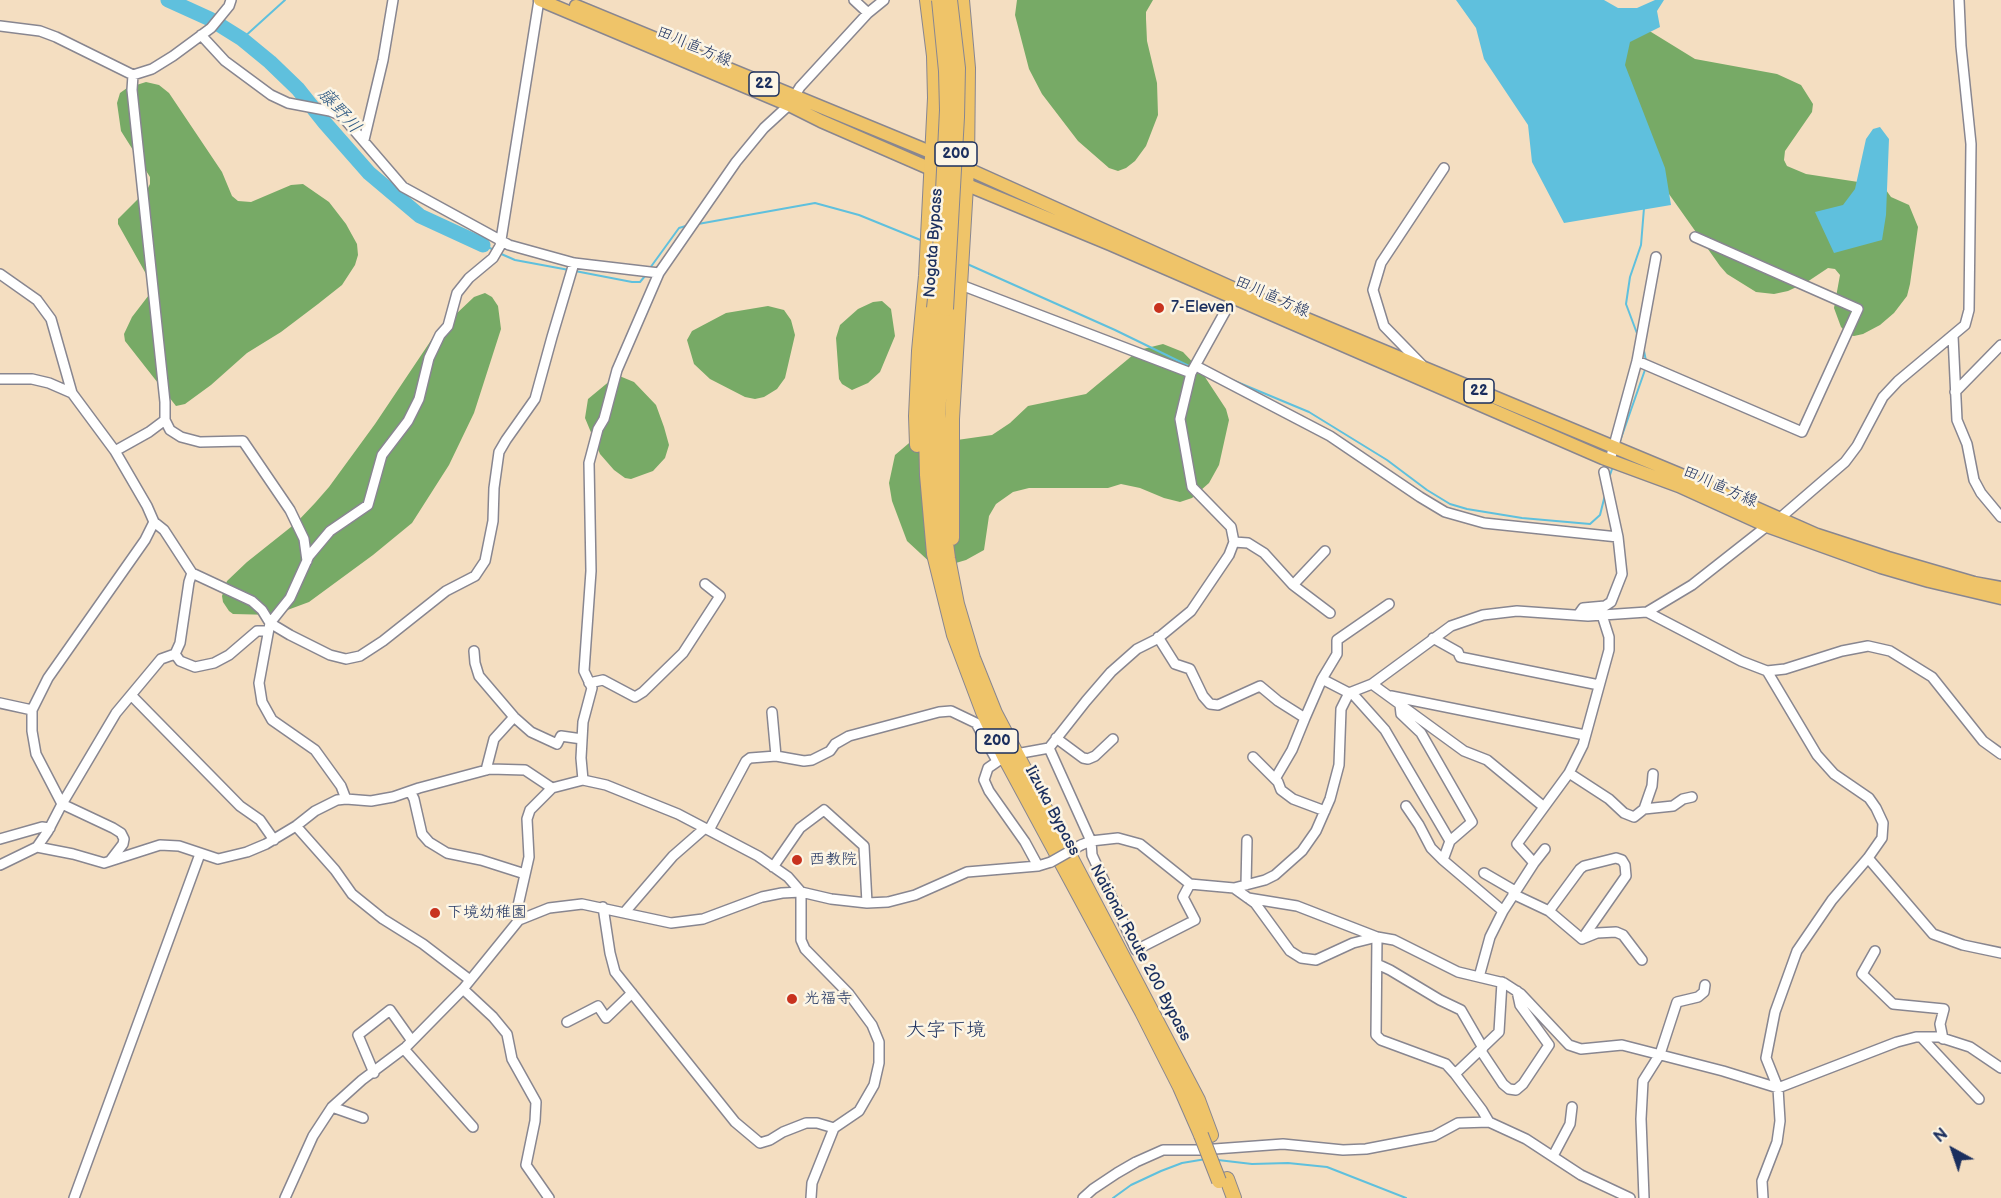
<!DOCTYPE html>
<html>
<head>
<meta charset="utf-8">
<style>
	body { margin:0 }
	#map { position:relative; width:2001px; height:1198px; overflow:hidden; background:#f4dec1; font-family:"Balsamiq Sans",sans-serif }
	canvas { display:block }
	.north { position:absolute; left:1923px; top:1120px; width:60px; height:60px; -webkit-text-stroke:4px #fcf5e5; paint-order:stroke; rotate:320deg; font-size:16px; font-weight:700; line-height:24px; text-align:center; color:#1b2f5e }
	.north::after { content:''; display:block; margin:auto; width:21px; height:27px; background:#1b2f5e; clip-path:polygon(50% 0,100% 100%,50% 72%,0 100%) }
</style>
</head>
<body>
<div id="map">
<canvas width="2001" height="1198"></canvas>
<div class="north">N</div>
</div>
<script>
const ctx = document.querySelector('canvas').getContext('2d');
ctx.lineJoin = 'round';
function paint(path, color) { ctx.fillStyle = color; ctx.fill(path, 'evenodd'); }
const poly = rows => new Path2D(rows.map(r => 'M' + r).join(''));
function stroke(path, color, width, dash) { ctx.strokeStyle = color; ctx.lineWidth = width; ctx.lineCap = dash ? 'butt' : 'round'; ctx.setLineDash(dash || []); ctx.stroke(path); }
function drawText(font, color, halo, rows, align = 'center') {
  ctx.font = font + ' "Balsamiq Sans","Klee One",sans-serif'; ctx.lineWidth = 5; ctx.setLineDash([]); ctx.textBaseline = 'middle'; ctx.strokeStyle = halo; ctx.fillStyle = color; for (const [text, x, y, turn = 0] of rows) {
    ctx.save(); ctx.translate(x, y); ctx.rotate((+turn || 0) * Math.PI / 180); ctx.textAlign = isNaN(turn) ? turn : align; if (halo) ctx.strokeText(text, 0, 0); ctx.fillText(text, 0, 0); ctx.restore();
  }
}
paint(poly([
	[1017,0,1153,0,1146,12,1146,19,1147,41,1157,83,1158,115,1146,146,1135,161,1126,168,1118,171,1109,168,1078,141,1042,94,1029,69,1015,15],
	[1630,19,1695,59,1777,74,1801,85,1813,104,1812,112,1785,151,1784,160,1787,166,1806,174,1878,185,1886,190,1891,197,1909,205,1918,227,1910,284,1907,296,1894,313,1880,325,1863,334,1854,336,1849,335,1841,327,1834,308,1840,275,1835,269,1828,268,1807,282,1788,291,1774,294,1756,292,1727,274,1720,266,1664,187,1606,24],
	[146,82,159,85,169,93,222,172,232,196,238,201,251,202,291,185,303,184,329,202,346,224,357,244,358,255,355,265,342,285,318,304,281,332,247,353,211,385,185,404,176,406,125,341,124,334,132,317,152,291,150,281,118,224,118,219,147,190,150,184,150,177,121,131,117,103,120,93,127,88],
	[485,293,492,297,498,306,501,329,474,413,449,465,412,523,373,555,309,602,274,615,233,614,229,611,223,602,222,596,227,581,247,562,296,523,315,503,329,487,375,424,436,333,474,297],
	[882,301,891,309,895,336,880,372,868,383,852,390,842,384,839,379,836,338,840,325,858,309,873,302],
	[768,306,784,310,791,320,795,335,785,378,777,389,764,397,755,399,745,397,710,379,694,364,687,340,692,331,726,313],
	[1163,344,1183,352,1201,371,1226,409,1229,420,1219,465,1209,483,1192,498,1180,502,1164,498,1140,488,1121,484,1108,488,1029,488,1013,492,996,504,989,516,984,550,966,560,949,565,933,565,907,541,892,501,889,483,895,455,915,438,943,436,957,440,992,435,1010,423,1028,406,1086,394,1139,350],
	[617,375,634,382,656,405,664,427,669,445,665,458,653,471,631,479,625,478,614,470,600,454,585,418,588,399]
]), '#7a6');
paint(poly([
	[1456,0,1604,0,1618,8,1637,8,1655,0,1664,0,1657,11,1660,27,1630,42,1625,65,1665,168,1671,205,1564,223,1532,162,1528,125,1484,59,1476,28],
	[1880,127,1889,139,1886,215,1882,240,1834,253,1815,212,1843,205,1855,189,1866,139,1873,129]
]), '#5fc0dd');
stroke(poly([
	[242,39,285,0],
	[698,224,815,203,859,215,923,241],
	[483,245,494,250],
	[499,253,515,260,569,270],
	[965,263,1115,330,1191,367],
	[650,268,679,228,689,225],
	[575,271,632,282,640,282,645,276],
	[1638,336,1626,304,1630,277,1641,245,1644,208],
	[1643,346,1646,361],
	[1225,377,1309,412,1387,460,1427,490,1450,504,1467,509,1522,518,1590,524,1600,515,1605,495],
	[1619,444,1646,367],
	[1609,478,1613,466],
	[1218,1160,1252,1164,1288,1163,1327,1167,1406,1198],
	[1113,1198,1131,1185,1161,1171,1182,1163,1206,1159]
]), '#5fc0dd', 2);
stroke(poly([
	[168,0,210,19,242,39,270,62,298,89,325,123,369,173,420,216,483,245]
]), '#5fc0dd', 15);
const minor = poly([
	[854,0,868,13],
	[0,26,40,31,56,37,133,75,152,69,173,56,211,28,229,6,231,0],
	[201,35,225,61,271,95,288,103,330,111,342,116,403,187,509,245,574,263,659,273],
	[364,140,383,60,393,0],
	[0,274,37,300,51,319,72,393,115,451,147,506,154,522,164,530,192,573,252,601,262,610,270,623,290,635,330,655,346,659,360,656,383,641,446,591,475,576,485,561,493,521,494,488,499,452,506,440,535,399,552,337,574,263],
	[961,285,1191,373],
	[1953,336,1957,420,1967,444,1974,480,1981,493,2001,517],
	[1637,361,1802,432,1858,309,1695,237],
	[1422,365,1384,326,1373,290,1381,263,1444,168],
	[1196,366,1330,436,1420,497,1445,512,1484,523,1618,537],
	[0,379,32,379,49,383,72,393],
	[1955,392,2001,345],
	[165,420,170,430,181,437,200,442,243,441,290,510,304,539,307,561],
	[115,451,149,432,165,420,165,402,132,90,133,75],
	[1610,460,1637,361,1656,257],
	[1234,542,1248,543,1264,553,1293,585,1325,551],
	[1293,585,1330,613],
	[1647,612,1741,661,1767,671,1785,669,1842,651,1868,646,1890,651,1932,677,1983,741,2001,754],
	[1578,615,1583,608,1605,606,1611,602,1622,574,1618,537,1604,472],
	[1158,637,1175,664,1190,669,1203,696,1210,704,1218,705,1260,686,1278,701,1305,718,1322,679,1349,693],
	[1433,638,1458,652,1460,657,1599,685],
	[474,651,475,663,479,676,514,717,531,732,557,744,561,736,582,739],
	[175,654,180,661,195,667,214,663,229,655,257,631,268,631],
	[1322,679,1337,654,1337,640,1389,604],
	[589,683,603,680,635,697,643,692,683,653,720,596,705,584],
	[1372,684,1464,751,1487,760,1544,807],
	[1351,692,1385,730,1450,841],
	[132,696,240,806,260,820,274,840],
	[1391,696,1585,735],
	[0,703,32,710],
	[1400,705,1401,714,1421,733,1472,822,1450,841,1443,860,1503,911],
	[772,712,776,756],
	[1056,738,1083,758,1088,759,1095,756,1113,739],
	[1049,748,1091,841,1092,855,1136,950,1195,920,1183,897,1190,884,1140,844,1118,838,1091,841,1081,845],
	[1016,754,1049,748,1086,701,1111,672,1137,649,1157,639,1191,611,1229,555,1234,542,1231,527,1192,487,1180,419,1191,373,1236,292],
	[1253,757,1278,782,1281,790,1293,799,1325,811],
	[1001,759,988,768,984,780,989,791,1025,842,1038,866],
	[486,770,494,739,514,717],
	[1569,773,1609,799,1624,813,1634,817,1644,809,1652,786,1653,774],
	[1275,779,1292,750,1305,718],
	[583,780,581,758,583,722,592,688,584,671,591,571,589,463,598,429,604,419,617,370,659,273,736,162,764,128,789,105,800,87,868,13,884,0],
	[410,791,414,799,422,834,429,842,447,853,481,860,525,874],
	[346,799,341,786,315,750,272,720,262,702,259,683,270,623,290,598,309,556,330,531,368,505,382,455,408,421,419,399,429,358,440,335,448,326,457,293,469,278,493,258,500,246,539,0],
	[1406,806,1419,825,1431,848,1443,860],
	[1644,809,1673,806,1683,799,1692,797],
	[296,826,335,870,352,894,383,919,423,944,470,980],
	[709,830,746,761,750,758,776,756,804,761,812,760,830,751,835,744,849,736,939,712,951,711,976,723,997,761],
	[0,839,42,827,50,828],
	[37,847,73,854,104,863,160,845,179,846,218,859,247,852,266,844,296,826,315,811,337,800,346,799,371,801,393,797,419,788,490,769,525,770,552,788],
	[1868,858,1933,934,1963,945,2001,953],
	[110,861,123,844,124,839,121,833,113,828,62,804,36,754,32,731,32,710,48,678,145,540,154,522],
	[1534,863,1545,849],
	[0,865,37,847,48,831,62,804,116,713,161,659,175,654,180,643,189,582,192,573],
	[773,867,800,828,824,810,864,846,867,903],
	[1484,873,1515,891],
	[1190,884,1234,888,1255,903,1290,951,1301,958,1316,960,1353,943,1377,937,1394,940,1458,972,1504,983,1521,994,1569,1045,1581,1049,1622,1045,1723,1071,1778,1088,1897,1042,1916,1037,1939,1037,1970,1047,2001,1068],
	[1246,885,1247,840],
	[1234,888,1265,880,1275,875,1302,851,1316,831,1330,799,1339,765,1341,709,1349,693,1372,684,1451,626,1483,615,1517,611,1588,616,1647,612,1692,585,1767,526,1780,518,1845,462,1857,446,1883,397,1898,381,1965,325,1969,310,1971,144,1961,46,1959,0],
	[1513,894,1549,911,1582,939,1626,876,1625,865,1622,860,1616,858,1584,866,1580,869,1549,911],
	[1248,898,1297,906,1377,937,1376,1035,1381,1040,1446,1064,1455,1074,1482,1110,1489,1122],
	[603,907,610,953,615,972,735,1122,760,1143,770,1140,783,1132,806,1123,817,1123,834,1128],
	[624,913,673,856,705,828],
	[519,920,517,910,529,857,527,819,530,810,552,788,583,780,606,785,678,814,758,856,788,877,801,892,801,940,805,949,849,994,872,1025,879,1042,879,1063,874,1085,859,1111,834,1128,812,1183,811,1198],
	[1582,939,1597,933,1616,932,1623,935,1642,960],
	[1875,951,1862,974,1893,1004,1944,1009,1940,1024,1943,1039],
	[1377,964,1390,970,1440,1000,1461,1010,1483,1048],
	[1479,977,1490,937,1503,911,1534,863,1517,844,1569,773,1583,745,1609,650,1609,637,1602,615],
	[463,989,493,1017,507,1034,512,1059,536,1102,535,1121,526,1165,549,1198],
	[567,1022,598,1006,606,1018,632,993],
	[1922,1038,1979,1099],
	[404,1049,473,1127],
	[1481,1051,1503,1084,1509,1089,1516,1090,1523,1084,1549,1045,1520,1005,1517,991],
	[374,1073,358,1035,390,1010,412,1041],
	[1455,1074,1499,1032,1502,982],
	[332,1107,363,1118],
	[1553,1156,1570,1124,1572,1107],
	[74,1198,200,854],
	[285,1198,313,1136,332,1107,362,1080,406,1047,463,989,519,920,549,908,582,904,671,923,703,919,762,897,782,893,801,892,831,899,867,903,888,902,915,895,967,872,1038,866,1051,862],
	[1083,1198,1093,1189,1117,1173,1136,1162,1163,1150,1201,1150,1283,1144,1343,1150,1366,1149,1434,1136,1458,1123,1489,1122,1526,1139,1581,1175,1630,1198],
	[1644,1198,1641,1119,1643,1081,1660,1054,1677,1002,1698,997,1704,992,1705,985],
	[1763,1198,1762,1181,1777,1142,1780,1121,1778,1088,1766,1058,1775,1012,1797,951,1832,900,1868,858,1882,838,1883,823,1876,808,1869,798,1834,774,1817,755,1767,671]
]);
const major = poly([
	[540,0,789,105,821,121,938,172],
	[576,6,940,156],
	[959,165,1237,290,1681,475,1817,535,1888,558,1974,583,2001,588],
	[960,182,1110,244,1603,458,1679,486,1767,526,1881,567,1929,581,2001,598]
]);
const highway = poly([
	[934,308,926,430,927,475,934,554,954,635,983,712,1005,758,1142,1012,1180,1087,1201,1135],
	[946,309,938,414,939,493,948,558,957,604,973,658,995,713,1198,1100,1211,1135],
	[917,445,916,416,919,351,926,276,935,98,934,56,927,0],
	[952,538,952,419,967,169,968,68,962,0],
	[1227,1179,1234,1198]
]);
stroke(minor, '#888690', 12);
stroke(major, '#888690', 15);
stroke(highway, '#888690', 16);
stroke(minor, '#fff', 9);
stroke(major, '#efc469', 12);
stroke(highway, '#efc469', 14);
const minorBridge = poly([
	[1051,862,1081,845]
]);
const highwayBridge = poly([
	[934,308,940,251,947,110,946,71,939,0],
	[946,309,957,117,958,68,950,0],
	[1201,1135,1219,1181]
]);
stroke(minorBridge, '#888690', 12, []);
stroke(highwayBridge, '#888690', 16, []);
stroke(minorBridge, '#fff', 9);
stroke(highwayBridge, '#efc469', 14);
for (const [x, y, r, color] of [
	[1159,308,6,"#c8321e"],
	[797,860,6,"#c8321e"],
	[435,913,6,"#c8321e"],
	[792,999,6,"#c8321e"]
]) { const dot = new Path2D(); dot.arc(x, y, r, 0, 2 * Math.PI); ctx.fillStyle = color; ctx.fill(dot); stroke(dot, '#fcf5e5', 2); }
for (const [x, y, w] of [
	[764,84,30],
	[956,154,42],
	[1479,391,30],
	[997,741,42]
]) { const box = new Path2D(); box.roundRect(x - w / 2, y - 12, w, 24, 4.5); ctx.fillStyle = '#fcf5e5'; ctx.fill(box); stroke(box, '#1b2f5e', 1.5); }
drawText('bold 15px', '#1b2f5e', null, [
	["22",764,84],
	["200",956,154],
	["22",1479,391],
	["200",997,741]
]);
drawText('16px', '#1b2f5e', '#fcf5e5', [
	["田川直方線",694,47,23],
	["Nogata Bypass",934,243,-86],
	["田川直方線",1272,297,24],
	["田川直方線",1720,487,24],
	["Iizuka Bypass",1052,811,62],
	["National Route 200 Bypass",1140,953,62]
]);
drawText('16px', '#1b2f5e', '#fcf5e5', [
	["7-Eleven",1171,308],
	["西教院",809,860],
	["下境幼稚園",447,913],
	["光福寺",804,999]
], 'left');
drawText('italic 18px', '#2f5a84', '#fcf5e5', [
	["藤野川",339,111,48]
]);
drawText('20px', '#1b2f5e', '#fcf5e5', [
	["大字下境",946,1031]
]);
</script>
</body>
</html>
